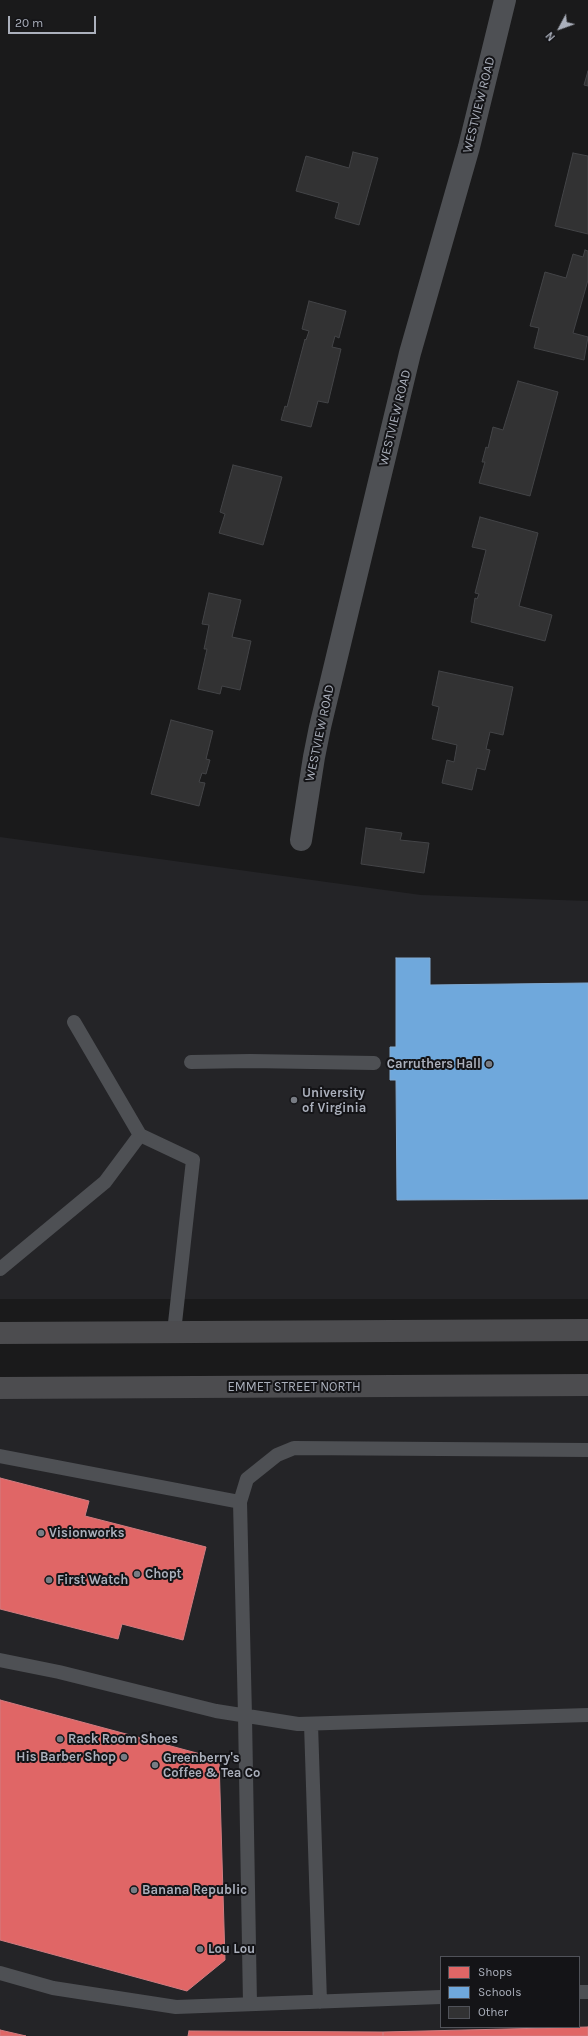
<!DOCTYPE html>
<html>
<head>
<meta charset="utf-8">
<style>
	body { margin:0 }
	#map { position:relative; width:588px; height:2036px; overflow:hidden; background:#1a1a1b; font-family:Karla,sans-serif }
	canvas { display:block }
	.legend { position:absolute; left:440px; top:1956px; width:140px; height:72px; box-sizing:border-box; background:#141417; border:1px solid #505259; margin:0; padding:5px 7px; list-style:none; font-size:12px; color:#abb0bc }
	.legend li { display:flex; align-items:center; gap:8px; height:20px }
	.legend b { width:20px; border:1px solid #505259 }
	.north { position:absolute; left:540px; top:8px; width:40px; height:40px; -webkit-text-stroke:3px #141417; paint-order:stroke; rotate:229deg; font-size:11px; font-weight:700; line-height:16px; text-align:center; color:#abb0bc }
	.north::after { content:''; display:block; margin:auto; width:14px; height:18px; background:#abb0bc; clip-path:polygon(50% 0,100% 100%,50% 72%,0 100%) }
	.scale { position:absolute; left:8px; top:16px; width:88px; height:18px; box-sizing:border-box; border:2px solid #abb0bc; border-top:0; padding-left:5px; font-size:12px; line-height:14px; white-space:nowrap; color:#abb0bc; -webkit-text-stroke:3px #141417; paint-order:stroke }
</style>
</head>
<body>
<div id="map">
<canvas width="588" height="2036"></canvas>
<ul class="legend">
<li><b style="height:11px;background:#e06666"></b>Shops</li>
<li><b style="height:11px;background:#6fa8dc"></b>Schools</li>
<li><b style="height:11px;background:#323233"></b>Other</li>
</ul>
<div class="north">N</div>
<div class="scale">20 m</div>
</div>
<script>
const ctx = document.querySelector('canvas').getContext('2d');
ctx.lineJoin = 'round';
function paint(path, color) { ctx.fillStyle = color; ctx.fill(path, 'evenodd'); }
const poly = rows => new Path2D(rows.map(r => 'M' + r).join(''));
function stroke(path, color, width, dash) { ctx.strokeStyle = color; ctx.lineWidth = width; ctx.lineCap = dash ? 'butt' : 'round'; ctx.setLineDash(dash || []); ctx.stroke(path); }
function drawText(font, color, halo, rows, align = 'center') {
  ctx.font = font + ' Karla,sans-serif'; ctx.lineWidth = 4; ctx.setLineDash([]); ctx.textBaseline = 'middle'; ctx.strokeStyle = halo; ctx.fillStyle = color; for (const [text, x, y, turn = 0] of rows) {
    ctx.save(); ctx.translate(x, y); ctx.rotate((+turn || 0) * Math.PI / 180); ctx.textAlign = isNaN(turn) ? turn : align; if (halo) ctx.strokeText(text, 0, 0); ctx.fillText(text, 0, 0); ctx.restore();
  }
}
paint(poly([
	[0,837,421,895,588,901,588,1299,0,1299],
	[588,1384,588,2036,0,2036,0,1387],
	[441,1957,579,1957,579,2027,441,2027]
]), '#242427');
const shops = poly([
	[0,1478,89,1501,85,1516,206,1547,183,1640,122,1624,118,1639,0,1609,0,1478],
	[0,1700,219,1759,225,1960,187,1991,0,1940,0,1700],
	[588,2027,588,2036,383,2036,383,2032,588,2027],
	[0,2030,26,2036,0,2036,0,2030],
	[189,2031,383,2032,383,2036,188,2036,189,2031]
]);
paint(shops, '#e06666');
stroke(shops, '#d07c80', 1);
const schools = poly([
	[396,958,430,958,430,985,588,983,588,1199,397,1200,396,1080,390,1080,390,1047,396,1047,396,958]
]);
paint(schools, '#6fa8dc');
stroke(schools, '#81aad2', 1);
const building = poly([
	[588,71,588,86,584,85,588,71],
	[353,152,378,158,359,225,335,218,339,203,296,191,306,156,349,168,353,152],
	[573,153,588,156,588,234,555,226,573,153],
	[585,250,588,251,588,280,573,333,588,337,584,360,534,348,539,328,530,326,545,272,566,278,573,254,583,257,585,250],
	[309,301,346,311,339,338,335,336,332,347,341,349,328,403,318,401,311,427,281,420,285,406,287,407,305,339,306,340,309,331,302,329,309,301],
	[518,381,558,392,530,496,479,483,485,462,482,462,486,447,488,448,493,427,503,430,518,381],
	[233,465,282,477,263,545,219,533,225,514,220,512,233,465],
	[480,517,538,533,519,606,552,615,545,641,471,622,475,598,477,599,479,594,475,593,486,550,472,547,480,517],
	[209,593,241,600,232,637,251,641,240,690,222,686,220,694,198,689,207,649,204,649,209,625,202,624,209,593],
	[439,671,513,687,503,735,490,732,486,749,490,750,485,770,477,768,472,790,442,783,447,760,454,762,457,745,432,739,439,707,432,705,439,671],
	[171,720,213,731,206,759,210,760,206,774,202,773,199,782,205,783,199,806,151,794,171,720],
	[366,828,402,833,400,840,429,843,424,873,361,864,366,828]
]);
paint(building, '#323233');
stroke(building, '#434447', 1);
stroke(poly([
	[74,1022,140,1135,193,1160,174,1332],
	[191,1062,250,1061,374,1063],
	[0,1269,105,1182,140,1135],
	[0,1456,240,1502],
	[0,1660,59,1672,216,1711,298,1724,588,1715],
	[311,1724,320,2002],
	[0,1973,53,1988,176,2007,441,1997],
	[579,1992,588,1992],
	[250,2004,245,1716,240,1502,247,1479,277,1455,294,1448,588,1450]
]), '#4e5054', 14);
stroke(poly([
	[301,840,314,757,320,727,410,353,469,147,505,0]
]), '#4e5054', 22);
stroke(poly([
	[0,1333,588,1330],
	[0,1388,588,1385]
]), '#4c4c4f', 22);
for (const [x, y, r, color] of [
	[489,1064,4,"#787c84"],
	[294,1100,4,"#787c84"],
	[41,1533,4,"#787c84"],
	[137,1574,4,"#787c84"],
	[49,1580,4,"#787c84"],
	[60,1739,4,"#787c84"],
	[124,1757,4,"#787c84"],
	[155,1765,4,"#787c84"],
	[134,1890,4,"#787c84"],
	[200,1949,4,"#787c84"]
]) { const dot = new Path2D(); dot.arc(x, y, r, 0, 2 * Math.PI); ctx.fillStyle = color; ctx.fill(dot); stroke(dot, '#141417', 1.5); }
drawText('13px', '#abb0bc', '#141417', [
	["WESTVIEW ROAD",479,105,-76],
	["WESTVIEW ROAD",395,418,-76],
	["WESTVIEW ROAD",320,733,-78],
	["EMMET STREET NORTH",294,1387]
]);
drawText('bold 13px', '#abb0bc', '#141417', [
	["Carruthers Hall",481,1064,"right"],
	["University",302,1093],
	["of Virginia",302,1108],
	["Visionworks",49,1533],
	["Chopt",145,1574],
	["First Watch",57,1580],
	["Rack Room Shoes",68,1739],
	["His Barber Shop",116,1757,"right"],
	["Greenberry's",163,1758],
	["Coffee & Tea Co",163,1773],
	["Banana Republic",142,1890],
	["Lou Lou",208,1949]
], 'left');
</script>
</body>
</html>
